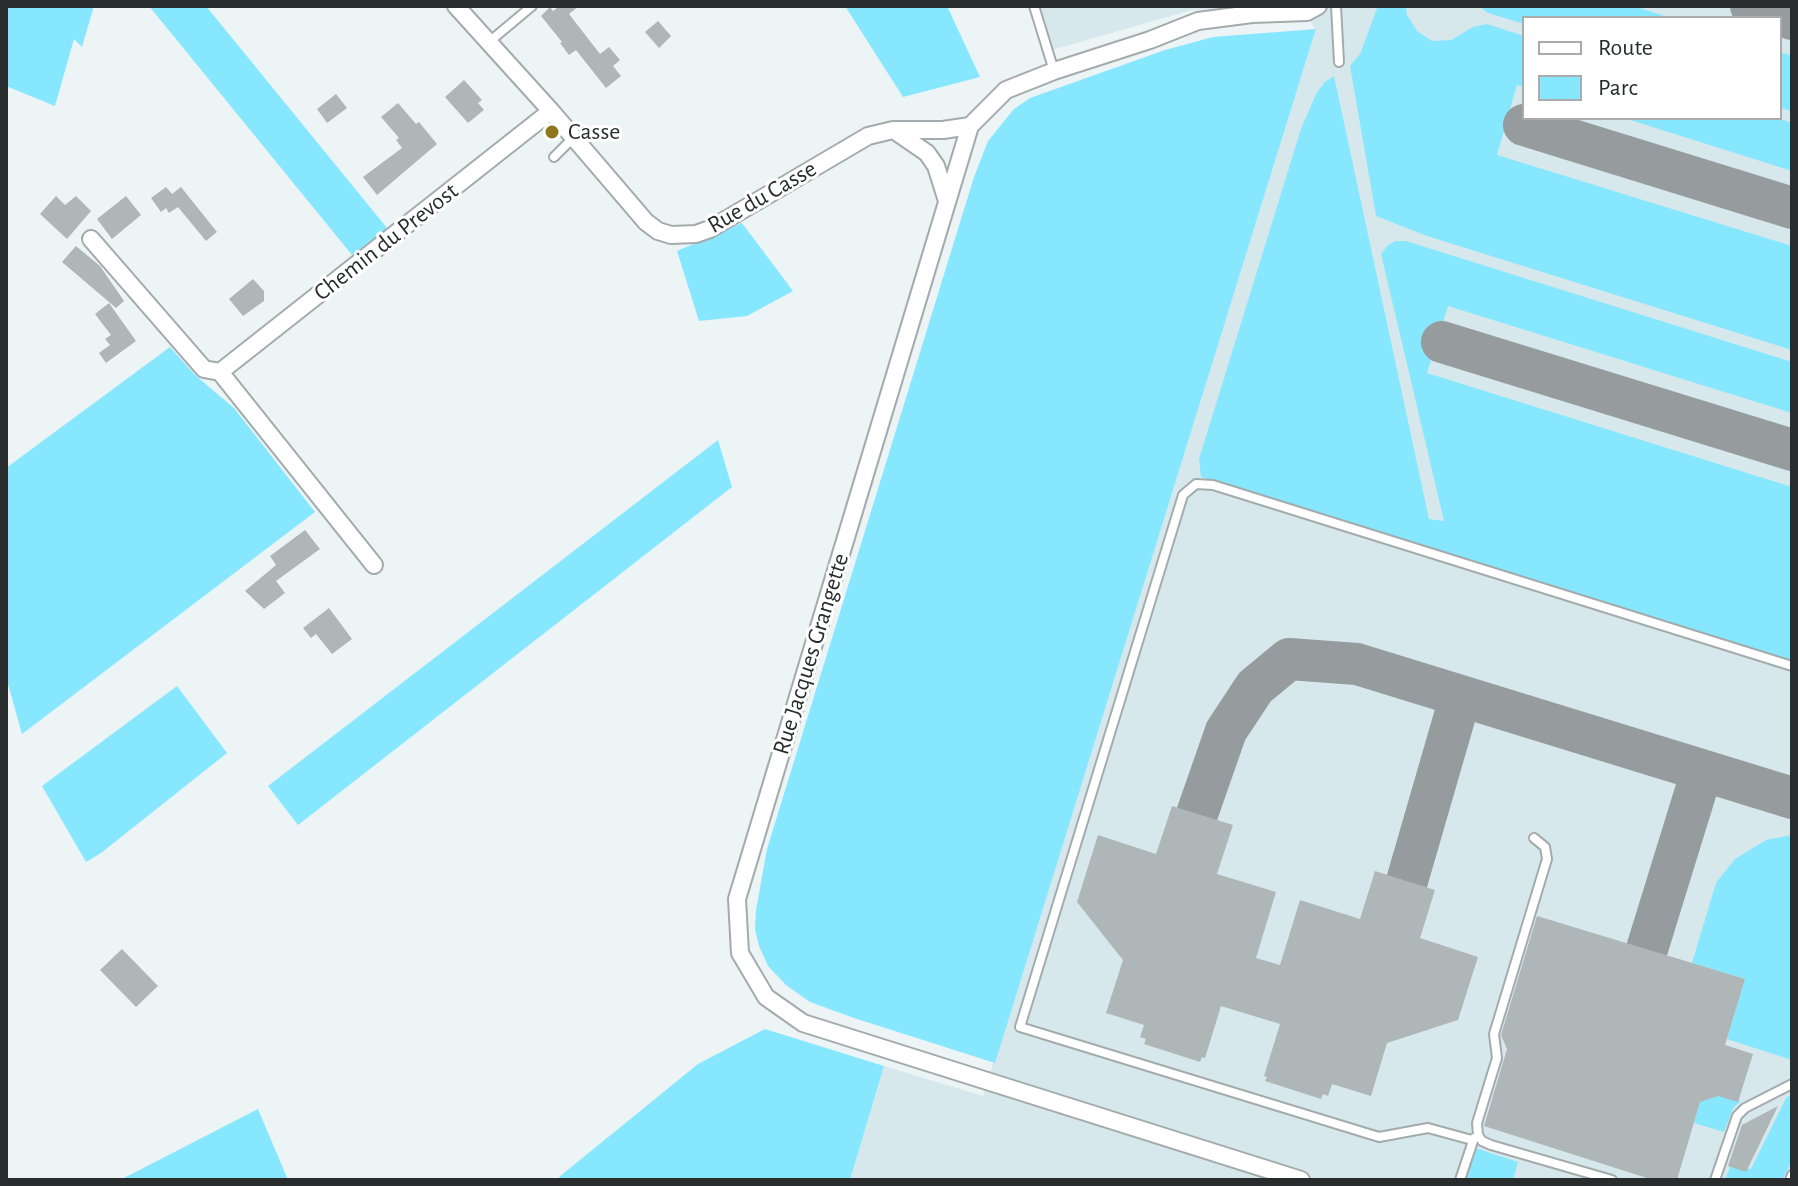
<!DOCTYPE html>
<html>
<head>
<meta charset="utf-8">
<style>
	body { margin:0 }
	#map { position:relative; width:1798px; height:1186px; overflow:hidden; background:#ecf4f6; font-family:"Alegreya Sans",sans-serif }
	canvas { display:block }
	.frame { position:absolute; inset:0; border:8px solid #292c2c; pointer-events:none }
	.legend { position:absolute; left:1522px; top:16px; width:260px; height:104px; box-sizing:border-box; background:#fff; border:2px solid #a9abab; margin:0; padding:10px 14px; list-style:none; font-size:24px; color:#292c2c }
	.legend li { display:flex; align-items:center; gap:16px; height:40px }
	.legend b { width:40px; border:2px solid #a9abab }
</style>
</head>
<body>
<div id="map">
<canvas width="1798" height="1186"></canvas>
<div class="frame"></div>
<ul class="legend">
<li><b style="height:10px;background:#fff"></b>Route</li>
<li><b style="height:22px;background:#87e7fe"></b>Parc</li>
</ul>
</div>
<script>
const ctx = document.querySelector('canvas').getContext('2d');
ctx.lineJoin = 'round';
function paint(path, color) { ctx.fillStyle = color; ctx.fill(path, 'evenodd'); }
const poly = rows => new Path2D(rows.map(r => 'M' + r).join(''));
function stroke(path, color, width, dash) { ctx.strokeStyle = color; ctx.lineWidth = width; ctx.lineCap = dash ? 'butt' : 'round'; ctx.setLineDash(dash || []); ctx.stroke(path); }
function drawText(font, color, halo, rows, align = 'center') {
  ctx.font = font + ' "Alegreya Sans",sans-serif'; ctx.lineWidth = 6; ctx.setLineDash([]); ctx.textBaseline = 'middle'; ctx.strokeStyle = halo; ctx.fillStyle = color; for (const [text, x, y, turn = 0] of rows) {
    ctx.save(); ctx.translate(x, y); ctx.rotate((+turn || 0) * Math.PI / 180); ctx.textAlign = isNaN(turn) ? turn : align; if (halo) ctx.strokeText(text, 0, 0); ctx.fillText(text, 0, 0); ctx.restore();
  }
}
paint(poly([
	[1037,6,1290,6,1192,10,1052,50],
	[1300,6,1792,6,1792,1180,850,1180,884,1066,983,1096,1316,30],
	[1524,18,1780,18,1780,118,1524,118]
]), '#d7e8ec');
paint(poly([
	[6,6,94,6,82,47,74,39,55,106,6,86],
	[149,6,206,6,387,228,352,255],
	[845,6,947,6,980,77,903,97],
	[1378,6,1406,6,1407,15,1417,31,1432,41,1451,40,1473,27,1487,24,1524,36,1524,87,1517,85,1497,155,1792,246,1792,350,1427,236,1376,216,1350,66,1360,54],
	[1479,6,1633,6,1671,18,1524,18,1524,24,1488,13],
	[1316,29,995,1063,854,1018,810,1002,786,985,768,966,759,946,755,929,756,910,767,849,974,177,988,141,1014,109,1030,98,1165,50,1213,37],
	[1780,52,1792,56,1792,111,1780,108],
	[1334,76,1429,519,1444,521,1381,254,1388,245,1396,241,1406,241,1792,362,1792,413,1448,306,1427,373,1792,487,1792,661,1201,477,1199,459,1301,129,1317,92,1325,82],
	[1624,118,1777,118,1792,123,1792,171],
	[742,223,793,291,747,316,699,321,677,251],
	[170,347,195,375,234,408,315,512,22,734,6,677,6,468],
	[718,440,732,487,298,825,268,786],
	[177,686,227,753,101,853,86,862,42,786],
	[1792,835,1792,1060,1727,1039,1745,979,1692,963,1716,883,1735,859,1766,840],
	[765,1029,884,1066,850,1180,562,1180,559,1177,698,1064],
	[1711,1090,1741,1101,1733,1108,1724,1132,1694,1123,1700,1102],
	[1792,1094,1792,1161,1782,1180,1725,1180,1731,1164,1751,1169,1786,1098],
	[258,1109,288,1180,120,1180],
	[1475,1148,1518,1162,1513,1180,1465,1180]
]), '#87e7fe');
stroke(poly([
	[1751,6,1792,19],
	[1524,125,1792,208],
	[1442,342,1792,450],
	[1197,814,1226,731,1255,687,1289,659,1357,664,1792,798],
	[1407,881,1460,698],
	[1647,949,1702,771]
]), '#969c9d', 42);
paint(poly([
	[559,6,579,6,569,14,600,54,609,47,620,60,613,66,621,76,606,88,576,50,569,55,560,43,562,42,541,16,550,7,553,11],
	[658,21,671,36,659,48,645,32],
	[464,80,482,100,478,103,484,110,468,123,445,97],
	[336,94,347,108,327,123,317,109],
	[398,103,416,124,419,122,437,144,377,195,363,177,402,148,396,140,399,138,381,117],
	[166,187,172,194,181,187,217,232,206,241,178,207,169,213,166,208,161,212,151,198],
	[56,196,65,205,76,196,91,211,67,239,40,214],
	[126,196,141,215,112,239,97,219],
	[76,246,100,266,124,301,116,308,62,262],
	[253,279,264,291,264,301,243,316,229,299],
	[109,303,136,341,106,363,99,353,110,345,105,339,111,335,95,314],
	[305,530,320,549,276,581,285,593,264,609,245,591,276,565,270,556],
	[329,608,352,639,332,654,316,634,311,638,303,628],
	[1172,806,1233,825,1217,874,1276,892,1256,958,1280,965,1300,900,1360,919,1375,871,1435,890,1420,938,1478,957,1458,1020,1387,1043,1371,1096,1332,1084,1328,1096,1323,1094,1321,1099,1265,1081,1267,1077,1264,1076,1280,1024,1221,1006,1205,1058,1202,1057,1200,1062,1144,1044,1146,1039,1140,1037,1144,1025,1106,1013,1123,960,1077,902,1098,835,1156,854],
	[1537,916,1745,979,1725,1045,1753,1054,1738,1102,1718,1096,1700,1102,1677,1180,1653,1180,1484,1126,1507,1049,1501,1035],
	[122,949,158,986,136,1007,100,970],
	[1778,1106,1746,1172,1728,1166,1742,1125]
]), '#afb6b8');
const service = poly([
	[1034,6,1054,71],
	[1336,6,1339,62],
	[489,42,532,6],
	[554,157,573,138],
	[1534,838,1545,847,1547,859,1494,1034,1497,1058,1477,1123,1478,1135,1482,1141,1491,1145,1612,1180],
	[1472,1140,1428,1128,1379,1137,1020,1027,1183,495,1196,484,1213,485,1792,666],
	[1460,1180,1474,1138],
	[1715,1180,1737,1116,1745,1108,1792,1084],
	[1790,1180,1792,1175]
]);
const minor = poly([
	[456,6,551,111,646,222,658,231,671,235,696,234,710,229,868,136,893,130,943,130,970,126],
	[895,131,927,153,936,166,947,201],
	[91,239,204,369,220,372,374,565],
	[220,372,551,111],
	[1301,1180,803,1023,766,997,740,953,737,899,970,126,1006,90,1054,71,1150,40,1198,21,1252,14,1307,12,1318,6]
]);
stroke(service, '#a3abac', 12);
stroke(minor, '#a3abac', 20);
stroke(service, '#fff', 8);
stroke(minor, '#fff', 16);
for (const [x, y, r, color] of [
	[552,132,8,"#8e771c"]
]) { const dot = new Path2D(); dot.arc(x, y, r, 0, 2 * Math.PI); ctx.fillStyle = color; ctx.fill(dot); stroke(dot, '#fff', 3); }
drawText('24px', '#292c2c', '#fff', [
	["Casse",568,132]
], 'left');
drawText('24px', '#292c2c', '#fff', [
	["Rue du Casse",762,197,-30],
	["Chemin du Prevost",386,242,-38],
	["Rue Jacques Grangette",811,654,-73]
]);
</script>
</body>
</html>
